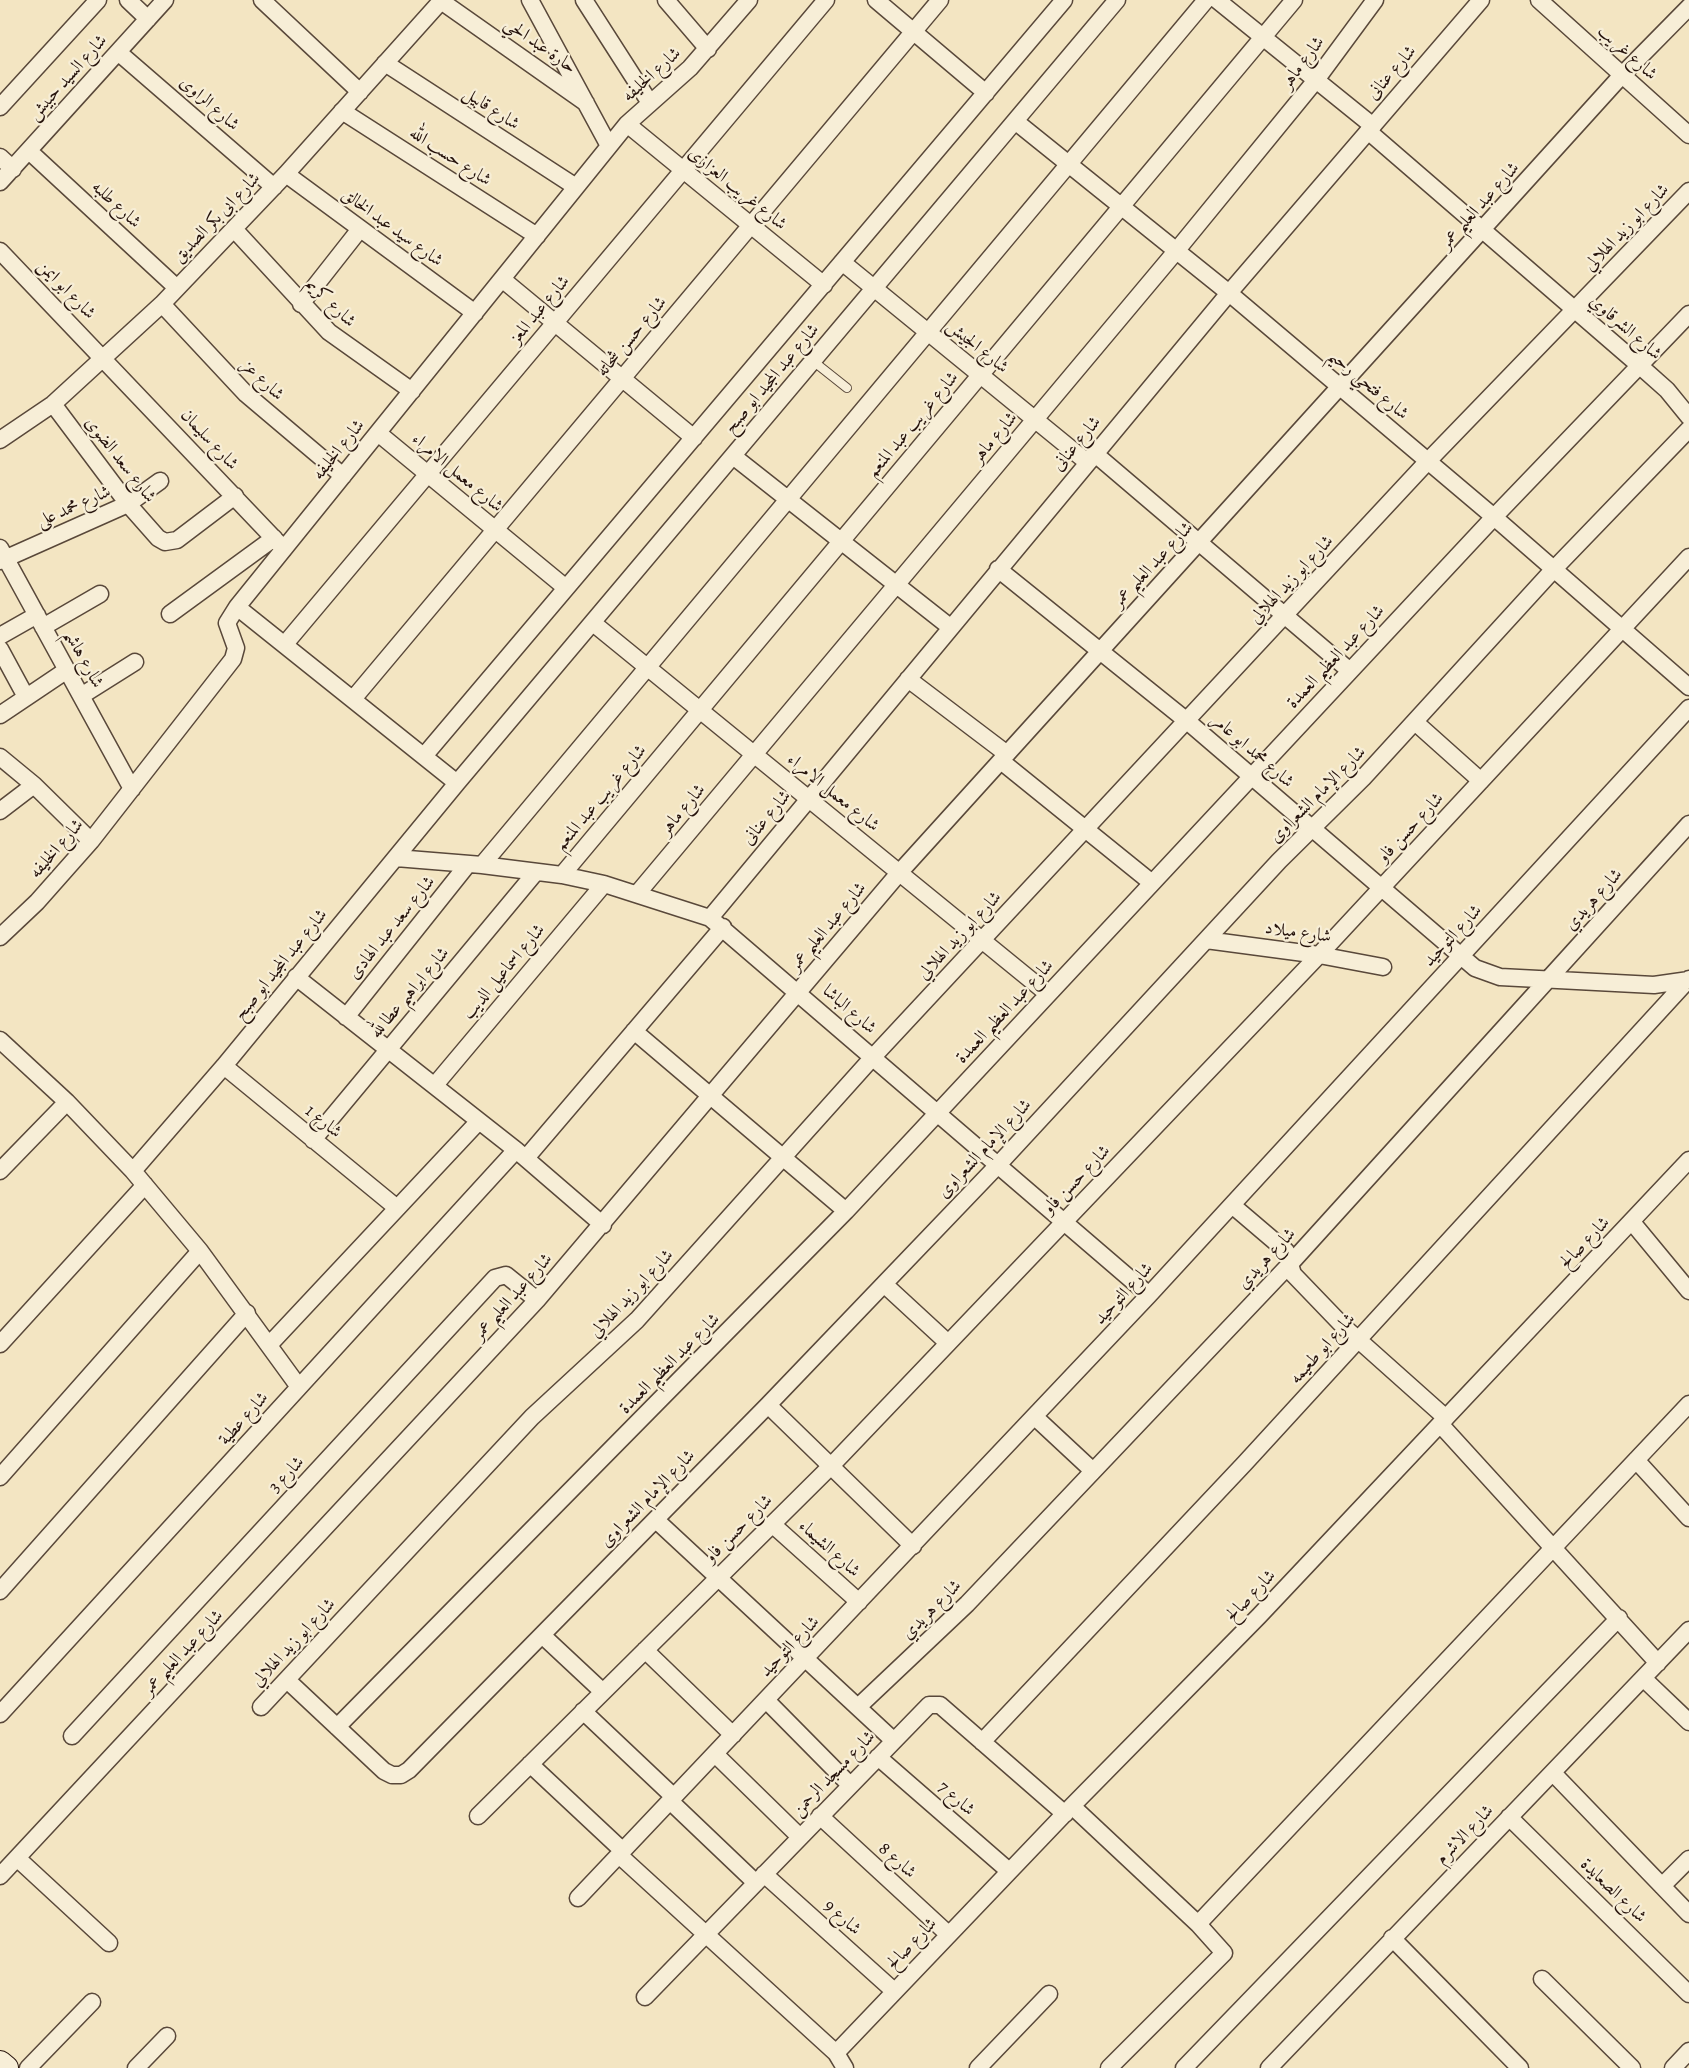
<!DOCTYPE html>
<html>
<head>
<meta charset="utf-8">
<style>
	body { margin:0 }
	canvas { display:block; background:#f3e5c2 }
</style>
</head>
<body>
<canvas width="1689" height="2068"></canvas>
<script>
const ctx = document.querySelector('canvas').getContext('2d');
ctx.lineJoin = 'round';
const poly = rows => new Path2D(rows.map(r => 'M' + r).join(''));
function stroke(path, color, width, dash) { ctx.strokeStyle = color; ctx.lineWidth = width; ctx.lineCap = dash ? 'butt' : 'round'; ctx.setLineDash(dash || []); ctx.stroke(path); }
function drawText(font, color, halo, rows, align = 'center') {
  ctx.font = font + ' Alegreya,Amiri,serif'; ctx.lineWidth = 4.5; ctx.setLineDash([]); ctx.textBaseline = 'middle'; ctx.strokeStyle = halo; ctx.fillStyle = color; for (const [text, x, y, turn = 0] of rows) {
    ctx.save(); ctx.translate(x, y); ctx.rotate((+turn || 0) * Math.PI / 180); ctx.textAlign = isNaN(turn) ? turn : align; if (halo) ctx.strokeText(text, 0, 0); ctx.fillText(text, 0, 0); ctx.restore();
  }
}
const lane = poly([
	[813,361,847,388]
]);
const street = poly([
	[128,0,148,19],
	[262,0,360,92],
	[530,0,609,146],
	[584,0,650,103],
	[666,0,708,49],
	[876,0,986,93],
	[1217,0,1373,126],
	[1539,0,1689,135],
	[441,1,586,103],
	[118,52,274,187],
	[385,63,576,187],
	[0,107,98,0],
	[342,111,537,236],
	[1015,121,1229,293,1494,517,1689,687],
	[627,124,824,285],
	[1368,131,1640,366,1667,390,1689,417],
	[29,151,177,288],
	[0,157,13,169],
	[286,174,475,313],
	[0,182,165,0],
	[234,229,329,332,412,391],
	[0,251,284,549],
	[842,262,1087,462],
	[502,279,694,438],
	[162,304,246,394,343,476],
	[301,304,360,229],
	[53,404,128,504,158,538,165,542,177,540,235,496],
	[378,433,566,588],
	[0,440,53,404,162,304,286,174,442,0],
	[1094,453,1350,671],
	[733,456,950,627],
	[0,548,132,789],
	[0,561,128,504,160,481],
	[998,569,1187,721,1475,968,1500,977,1654,985,1689,980],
	[237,607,457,783],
	[170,614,274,538],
	[593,623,1048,994],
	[43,627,100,594],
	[0,636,37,615],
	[285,644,826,0],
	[0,649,26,697],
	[908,679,1007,754],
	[81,696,135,662],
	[353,699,940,0],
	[0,715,67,670],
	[1415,722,1481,781],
	[424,756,1064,0],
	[0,757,34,785,91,841],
	[1001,761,1152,883],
	[0,811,34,785],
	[396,858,482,865,562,875,604,884,710,918,1149,1295],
	[482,865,1206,0],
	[562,875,1294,0],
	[637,894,1177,250,1316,80,1375,0],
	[710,918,1229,293,1481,0],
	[0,937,37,902,91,841,233,659,236,648,227,623,237,607,627,124,690,68,749,0],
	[1206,940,1319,955,1383,967],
	[296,977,516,1150,603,1225],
	[346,1017,468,864],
	[634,1031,846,1211],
	[0,1040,67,1102,133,1171,200,1251,299,1387],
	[224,1066,397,1208],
	[435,1085,604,884],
	[313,1140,536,872],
	[526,1158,723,927],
	[0,1171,67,1102],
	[133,1171,224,1066,457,783,1117,0],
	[1232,1205,1286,1251,1293,1274,1344,1327,1446,1418],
	[1632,1222,1689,1291],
	[884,1284,948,1343],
	[0,1344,145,1185],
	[269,1345,479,1121],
	[768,1405,913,1546],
	[1035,1417,1093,1471],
	[1440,1424,1658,1663],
	[1636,1460,1689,1518],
	[0,1477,200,1251],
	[656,1520,893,1740],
	[772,1524,859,1602],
	[0,1591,247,1313],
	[542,1635,603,1692],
	[645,1650,733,1735],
	[1643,1678,1689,1722],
	[287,1680,384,1771,392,1775,401,1775,409,1770,768,1405,998,1165,1279,861,1363,778,1554,569,1689,429],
	[766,1700,850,1785],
	[261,1707,532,1417,637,1320,873,1057,1428,461,1689,191],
	[858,1707,967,1604,1290,1264,1689,824],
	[583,1711,674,1797],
	[0,1714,516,1150],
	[337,1727,846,1211,1494,517,1689,314],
	[72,1736,495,1278,506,1275,537,1300],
	[982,1742,1245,1463,1689,979],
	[715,1754,800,1837],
	[878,1757,1009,1871],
	[530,1764,623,1851],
	[1553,1773,1689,1914],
	[670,1801,756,1883],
	[1072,1806,1198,1924,1224,1953,1109,2068],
	[478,1816,831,1466,1319,955,1689,557],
	[820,1816,948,1934],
	[1509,1817,1689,1994],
	[619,1855,836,2053,845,2068],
	[17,1858,109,1943],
	[764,1874,894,1991],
	[0,1876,537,1300,899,873,1622,75,1689,7],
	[1662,1886,1689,1859],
	[578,1898,1149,1295,1689,708],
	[1198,1924,1689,1404],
	[1392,1938,1520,2068],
	[1542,1979,1632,2068],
	[645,1997,929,1705,940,1705,1065,1814],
	[836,2053,1072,1806,1259,1616,1689,1160],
	[28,2068,92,2002],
	[136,2068,167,2036],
	[978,2068,1049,1994],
	[1184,2068,1619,1618],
	[1269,2068,1689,1630],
	[1673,2068,1689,2051]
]);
const secondary = poly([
	[0,2063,6,2068]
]);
stroke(lane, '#59483a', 10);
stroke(street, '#59483a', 19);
stroke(secondary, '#26130c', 26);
stroke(lane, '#f7eed7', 8);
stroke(street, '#f7eed7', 16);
stroke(secondary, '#f7eed7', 24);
drawText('18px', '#26130c', '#f7eed7', [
	["حارة عبد الحي",540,46,35],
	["شارع غريب",1627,53,42],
	["شارع ماهر",1303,63,-53],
	["شارع عنانى",1392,73,-49],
	["شارع الخليفه",652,75,-42],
	["شارع السيد حبيش",68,78,-48],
	["شارع الراوى",209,104,41],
	["شارع قابيل",491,109,33],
	["شارع حسب الله",450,157,33],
	["شارع غريب العزازى",737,189,39],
	["شارع طلبه",116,205,43],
	["شارع عبد العليم عمر",1480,206,-48],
	["شارع ابى بكر الصديق",217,218,-46],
	["شارع سيد عبد الخالق",392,228,36],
	["شارع ابو زيد الهلالي",1627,228,-46],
	["شارع ابو ايمن",66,290,46],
	["شارع كريم",330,303,44],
	["شارع عبد المعز",540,310,-50],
	["شارع الشرقاوي",1625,328,41],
	["شارع حسن شحاته",632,337,-50],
	["شارع الجيش",977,347,39],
	["شارع عبد المجيد ابو صبح",772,379,-50],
	["شارع عز",262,380,44],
	["شارع فتحي رحيم",1368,385,40],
	["شارع غريب عبد المنعم",913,425,-50],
	["شارع ماهر",995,438,-50],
	["شارع سليمان",209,440,47],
	["شارع عنانى",1077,444,-50],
	["شارع الخليفه",339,450,-51],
	["شارع سعد الضوى",120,460,52],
	["شارع معمل الامراء",457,473,40],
	["شارع محمد على",74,507,-24],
	["شارع عبد العليم عمر",1153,565,-47],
	["شارع ابو زيد الهلالي",1292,580,-47],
	["شارع عبد العظيم العمدة",1336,657,-47],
	["شارع هاشم",83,659,61],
	["شارع محمد ابو عامر",1252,751,41],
	["شارع معمل الامراء",833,793,39],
	["شارع الإمام الشعراوى",1318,795,-45],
	["شارع غريب عبد المنعم",601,798,-50],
	["شارع ماهر",683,810,-50],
	["شارع عنانى",767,818,-50],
	["شارع حسن فاو",1411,828,-47],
	["شارع الخليفه",57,849,-49],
	["شارع هريدي",1594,900,-48],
	["شارع عبد العليم عمر",828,927,-50],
	["شارع سعد عبد الهادى",392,928,-51],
	["شارع ميلاد",1298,933,8],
	["شارع ابو زيد الهلالي",960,936,-47],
	["شارع التوحيد",1453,936,-47],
	["شارع عبد المجيد ابو صبح",281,965,-51],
	["شارع اسماعيل الديب",504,972,-50],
	["شارع ابراهيم عطا لله",410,993,-50],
	["شارع الباشا",849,1010,41],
	["شارع عبد العظيم العمدة",1005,1012,-47],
	["شارع 1",323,1122,39],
	["شارع الإمام الشعراوى",985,1149,-47],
	["شارع حسن فاو",1077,1180,-46],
	["شارع صالح",1585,1243,-46],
	["شارع هريدي",1267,1259,-47],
	["شارع ابو زيد الهلالي",632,1294,-47],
	["شارع التوحيد",1124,1294,-47],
	["شارع عبد العليم عمر",513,1297,-48],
	["شارع ابو طعيمه",1323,1349,-48],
	["شارع عبد العظيم العمدة",670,1364,-45],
	["شارع عطية",244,1419,-48],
	["شارع 3",287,1475,-47],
	["شارع الإمام الشعراوى",648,1499,-46],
	["شارع حسن فاو",739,1529,-45],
	["شارع الشيماء",829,1549,42],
	["شارع صالح",1251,1596,-46],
	["شارع هريدي",932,1610,-45],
	["شارع ابو زيد الهلالي",294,1643,-47],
	["شارع التوحيد",790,1647,-46],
	["شارع عبد العليم عمر",183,1653,-47],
	["شارع مسجد الرحمن",834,1774,-46],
	["شارع 7",956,1799,41],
	["شارع الاشرم",1465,1835,-46],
	["شارع 8",897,1861,42],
	["شارع الصعايدة",1613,1891,44],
	["شارع 9",842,1918,42],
	["شارع صالح",912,1944,-46]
]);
</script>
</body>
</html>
